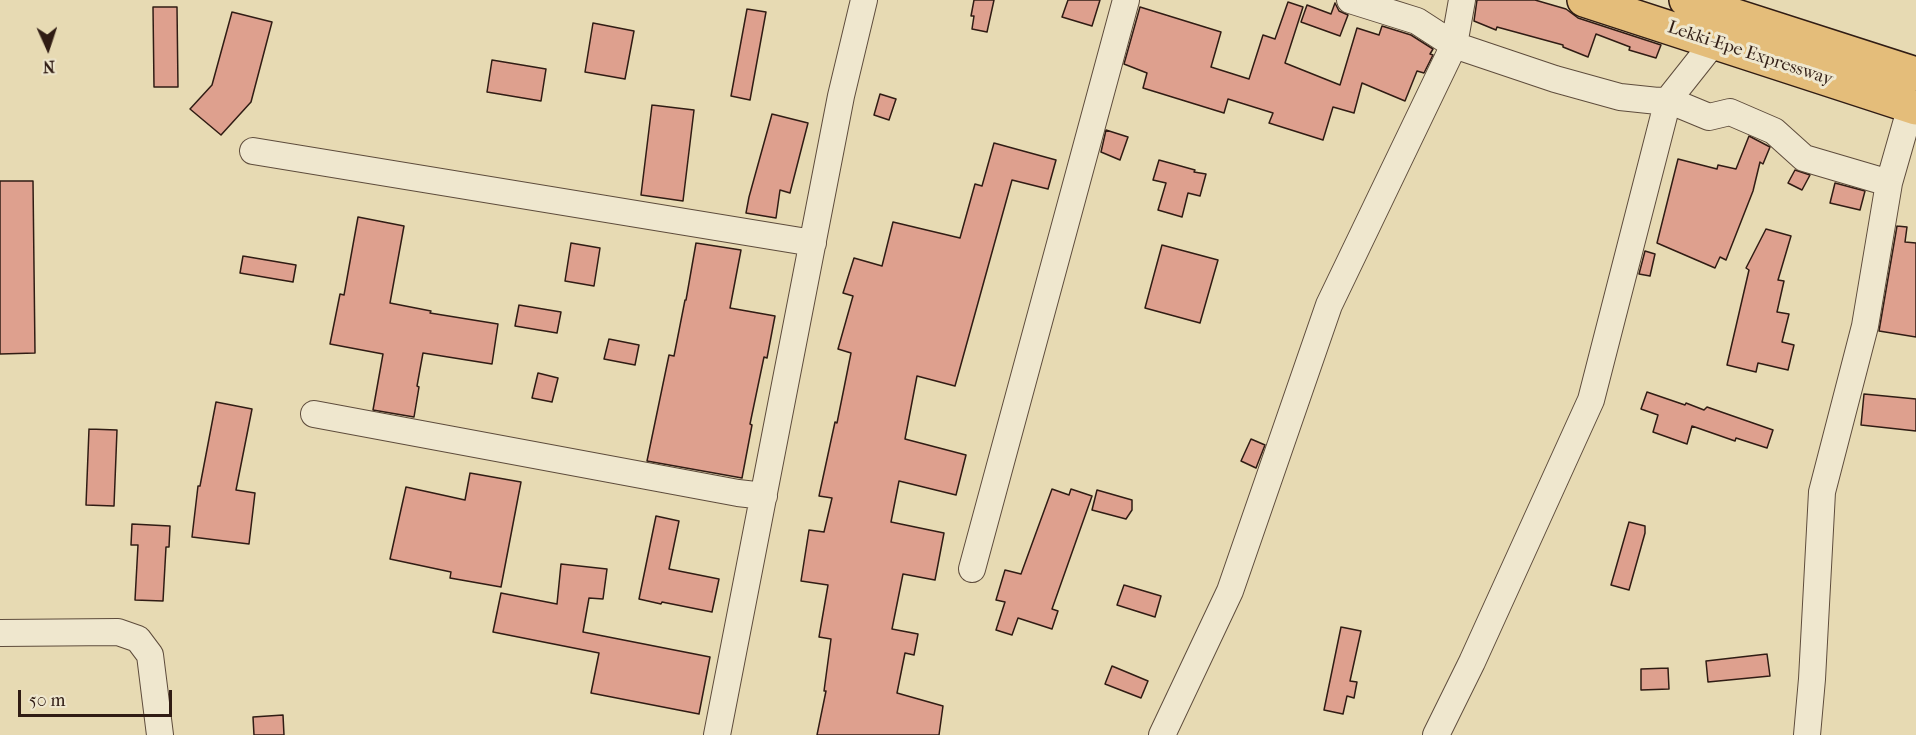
<!DOCTYPE html>
<html>
<head>
<meta charset="utf-8">
<style>
	body { margin:0 }
	#map { position:relative; width:1916px; height:735px; overflow:hidden; background:#e7dab3; font-family:"IM FELL French Canon",serif }
	canvas { display:block }
	.north { position:absolute; left:18px; top:18px; width:60px; height:60px; -webkit-text-stroke:4px #efe7ce; paint-order:stroke; rotate:177deg; font-size:16px; font-weight:700; line-height:24px; text-align:center; color:#301c14 }
	.north::after { content:''; display:block; margin:auto; width:21px; height:27px; background:#301c14; clip-path:polygon(50% 0,100% 100%,50% 72%,0 100%) }
	.scale { position:absolute; left:18px; top:690px; width:154px; height:27px; box-sizing:border-box; border:3px solid #301c14; border-top:0; padding-left:8px; font-size:18px; line-height:21px; white-space:nowrap; color:#301c14; -webkit-text-stroke:4px #efe7ce; paint-order:stroke }
</style>
</head>
<body>
<div id="map">
<canvas width="1916" height="735"></canvas>
<div class="north">N</div>
<div class="scale">50 m</div>
</div>
<script>
const ctx = document.querySelector('canvas').getContext('2d');
ctx.lineJoin = 'round';
function paint(path, color) { ctx.fillStyle = color; ctx.fill(path, 'evenodd'); }
const poly = rows => new Path2D(rows.map(r => 'M' + r).join(''));
function stroke(path, color, width, dash) { ctx.strokeStyle = color; ctx.lineWidth = width; ctx.lineCap = dash ? 'butt' : 'round'; ctx.setLineDash(dash || []); ctx.stroke(path); }
function drawText(font, color, halo, rows, align = 'center') {
  ctx.font = font + ' "IM FELL French Canon",serif'; ctx.lineWidth = 6; ctx.setLineDash([]); ctx.textBaseline = 'middle'; ctx.strokeStyle = halo; ctx.fillStyle = color; for (const [text, x, y, turn = 0] of rows) {
    ctx.save(); ctx.translate(x, y); ctx.rotate((+turn || 0) * Math.PI / 180); ctx.textAlign = isNaN(turn) ? turn : align; if (halo) ctx.strokeText(text, 0, 0); ctx.fillText(text, 0, 0); ctx.restore();
  }
}
const building = poly([
	[974,0,994,0,987,32,972,29,974,16,971,16,974,0],
	[1068,0,1100,0,1092,26,1062,17,1068,0],
	[1477,0,1535,0,1566,9,1578,18,1661,45,1656,58,1629,50,1630,47,1596,34,1588,57,1563,47,1563,45,1497,27,1496,30,1474,21,1477,0],
	[1288,2,1303,7,1285,63,1340,85,1357,28,1379,35,1382,26,1411,35,1433,49,1430,54,1433,55,1424,73,1417,71,1405,101,1362,83,1354,113,1333,107,1323,140,1269,123,1273,113,1228,99,1224,113,1143,88,1147,73,1124,64,1140,7,1221,32,1211,67,1249,79,1263,35,1275,39,1288,2],
	[1335,3,1339,11,1348,15,1340,36,1301,22,1307,5,1331,14,1335,3],
	[153,7,177,7,178,87,154,87,153,7],
	[747,9,766,12,750,100,731,96,747,9],
	[232,12,272,22,251,102,221,135,190,109,212,85,232,12],
	[593,23,634,31,625,79,585,72,593,23],
	[492,60,546,69,541,101,487,92,492,60],
	[880,94,896,99,889,120,874,115,880,94],
	[652,105,694,110,683,201,641,195,652,105],
	[772,114,808,123,790,193,780,190,776,218,746,213,749,197,772,114],
	[1106,130,1128,137,1120,160,1101,152,1106,130],
	[1749,136,1770,147,1763,164,1760,162,1753,191,1726,260,1720,257,1715,268,1657,243,1678,159,1717,169,1718,165,1736,169,1749,136],
	[994,143,1056,160,1048,189,1012,180,955,386,917,376,905,439,966,455,956,495,899,481,891,522,944,533,935,580,903,574,892,629,918,634,914,655,905,653,897,693,943,706,939,735,817,735,826,691,824,691,831,639,819,637,828,585,801,581,809,530,824,532,832,498,819,496,835,422,837,423,851,353,838,349,853,296,843,293,854,258,882,266,893,222,960,238,975,184,982,186,994,143],
	[1159,160,1195,170,1194,172,1206,174,1200,196,1188,193,1182,217,1158,210,1166,183,1153,180,1159,160],
	[1795,170,1810,175,1802,190,1788,183,1795,170],
	[0,181,33,181,35,353,0,354,0,181],
	[1835,183,1865,191,1860,210,1830,203,1835,183],
	[358,217,404,226,390,303,431,311,430,313,498,324,492,364,423,353,417,386,419,387,414,417,373,410,383,354,330,344,340,294,344,295,358,217],
	[1897,226,1907,227,1905,242,1916,243,1916,337,1879,331,1897,226],
	[1766,229,1791,236,1778,280,1784,281,1777,312,1789,314,1782,342,1794,345,1788,370,1758,363,1756,372,1727,365,1749,270,1746,268,1766,229],
	[571,243,600,248,594,286,565,281,571,243],
	[696,243,741,250,730,308,775,316,767,358,764,357,750,424,752,425,742,478,647,461,669,355,674,356,685,300,686,300,696,243],
	[1162,245,1218,260,1200,323,1145,308,1162,245],
	[1645,251,1655,254,1650,276,1639,274,1645,251],
	[243,256,296,265,293,282,240,273,243,256],
	[519,305,561,312,557,333,515,326,519,305],
	[609,339,639,345,635,365,604,359,609,339],
	[538,373,558,378,552,402,532,398,538,373],
	[1647,392,1685,405,1686,403,1704,410,1707,407,1773,430,1767,448,1736,438,1735,441,1692,426,1687,444,1653,432,1658,415,1641,409,1647,392],
	[1864,394,1916,399,1916,431,1861,425,1864,394],
	[216,402,252,409,236,490,255,493,249,544,192,537,198,486,200,486,216,402],
	[89,429,117,430,114,506,86,505,89,429],
	[1251,439,1265,445,1256,468,1241,461,1251,439],
	[470,473,521,482,501,587,450,578,451,572,390,559,406,487,465,500,470,473],
	[1052,489,1069,495,1071,489,1092,496,1052,609,1058,611,1052,629,1018,618,1012,635,996,630,1005,602,996,600,1005,570,1021,574,1052,489],
	[1097,490,1132,500,1132,510,1126,519,1092,510,1097,490],
	[656,516,679,521,669,569,719,579,712,612,662,602,661,604,639,599,656,516],
	[1629,522,1645,526,1645,533,1629,590,1611,585,1629,522],
	[132,524,170,526,169,547,166,547,163,601,135,600,138,545,131,545,132,524],
	[561,564,607,569,603,599,589,598,583,632,710,657,699,714,591,693,599,653,493,632,501,593,557,604,561,564],
	[1124,585,1161,596,1155,617,1117,605,1124,585],
	[1341,627,1361,631,1350,681,1357,682,1354,698,1347,696,1343,714,1324,710,1341,627],
	[1767,654,1770,676,1708,682,1706,661,1767,654],
	[1112,666,1148,681,1141,698,1105,684,1112,666],
	[1668,668,1669,689,1641,690,1641,669,1668,668],
	[283,715,284,735,254,735,253,717,283,715]
]);
paint(building, '#dea08e');
stroke(building, '#301c14', 1.5);
const minor = poly([
	[1350,0,1417,21,1454,45,1555,79,1620,97,1658,101,1668,100,1709,117,1730,112,1774,131,1804,158,1889,183],
	[253,151,813,243],
	[314,414,738,493,764,496],
	[972,569,1126,0],
	[0,633,118,632,138,639,150,655,160,735],
	[717,735,841,96,864,0],
	[1162,735,1230,591,1329,305,1454,45,1462,0],
	[1436,735,1472,662,1591,400,1668,100,1714,42],
	[1807,735,1812,679,1822,492,1865,326,1889,183,1911,106]
]);
const highway = poly([
	[1584,0,1916,108],
	[1686,0,1916,74]
]);
stroke(minor, '#5e4c3c', 28);
stroke(highway, '#301c14', 36);
stroke(minor, '#efe7ce', 26);
stroke(highway, '#e4bd7a', 33);
drawText('18px', '#301c14', '#efe7ce', [
	["Lekki-Epe Expressway",1750,54,18]
]);
</script>
</body>
</html>
